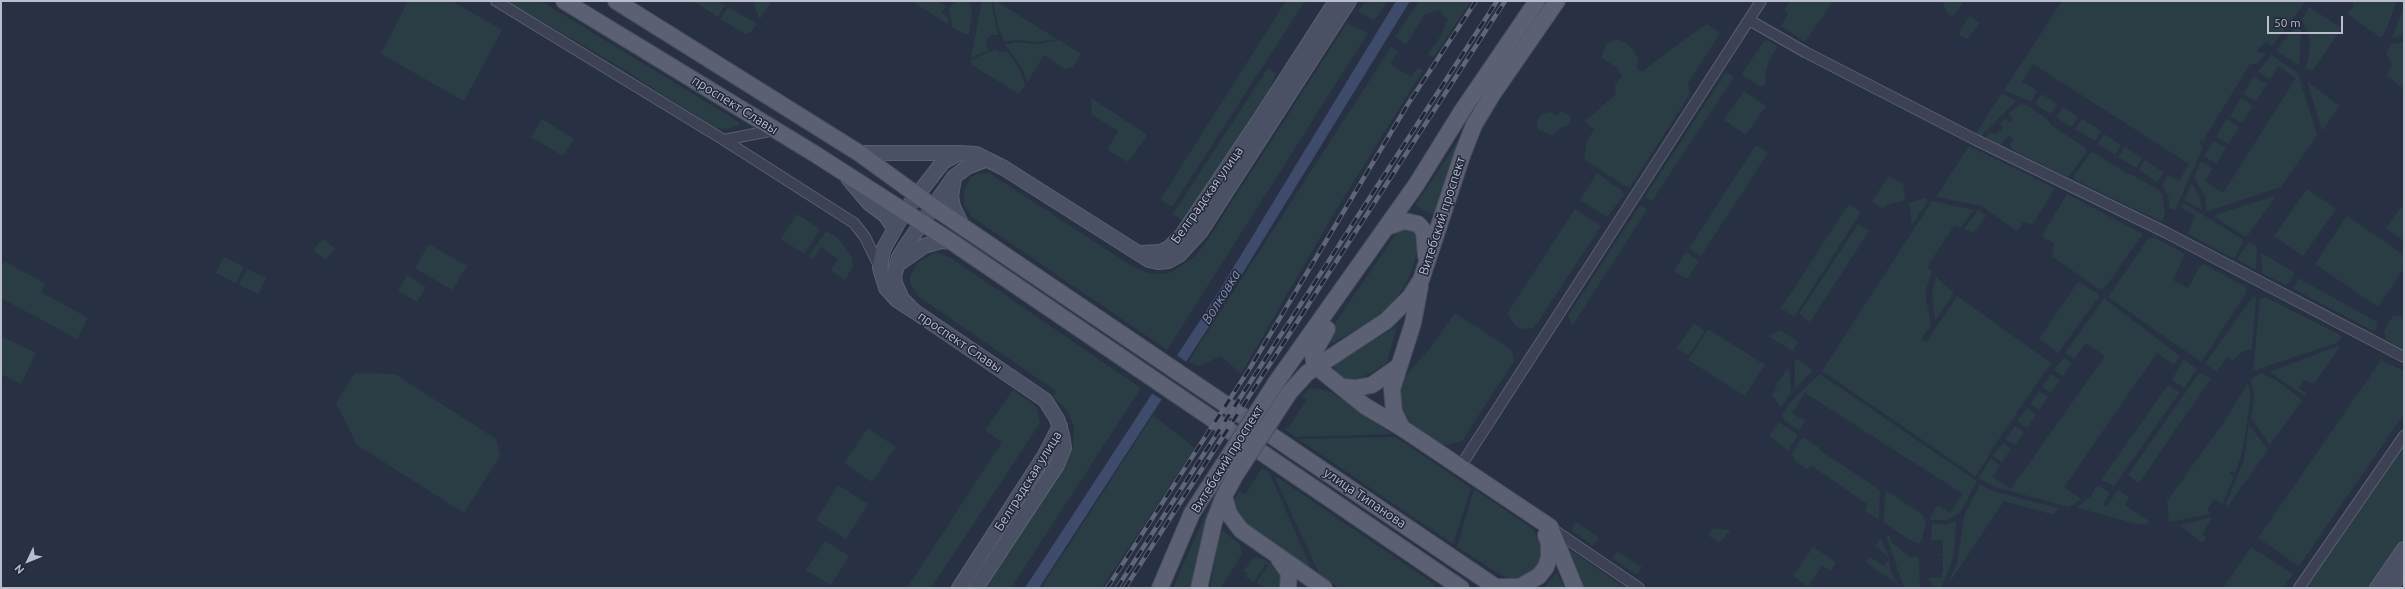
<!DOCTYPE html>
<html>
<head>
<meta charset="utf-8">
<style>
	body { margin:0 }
	#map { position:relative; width:2405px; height:589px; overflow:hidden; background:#283043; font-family:Ubuntu,sans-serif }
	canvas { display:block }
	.frame { position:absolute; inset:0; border:2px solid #babecc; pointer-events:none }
	.north { position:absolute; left:8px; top:541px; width:40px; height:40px; -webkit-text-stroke:3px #212738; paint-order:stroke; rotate:227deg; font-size:11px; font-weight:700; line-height:16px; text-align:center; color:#babecc }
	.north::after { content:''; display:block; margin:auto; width:14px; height:18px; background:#babecc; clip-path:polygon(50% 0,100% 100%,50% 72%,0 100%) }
	.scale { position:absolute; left:2267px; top:16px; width:76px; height:18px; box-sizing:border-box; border:2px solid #babecc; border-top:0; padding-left:5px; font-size:12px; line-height:14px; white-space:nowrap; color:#babecc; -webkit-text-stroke:3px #212738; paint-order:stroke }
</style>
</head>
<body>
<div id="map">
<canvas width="2405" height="589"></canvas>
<div class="frame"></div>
<div class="north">N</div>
<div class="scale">50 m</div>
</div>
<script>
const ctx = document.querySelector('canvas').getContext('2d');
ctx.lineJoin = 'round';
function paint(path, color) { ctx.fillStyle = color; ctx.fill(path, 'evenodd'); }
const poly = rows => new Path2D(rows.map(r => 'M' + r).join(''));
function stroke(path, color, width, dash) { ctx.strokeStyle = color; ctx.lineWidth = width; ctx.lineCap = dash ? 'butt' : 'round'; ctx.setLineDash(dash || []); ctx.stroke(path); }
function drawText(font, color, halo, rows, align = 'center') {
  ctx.font = font + ' Ubuntu,sans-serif'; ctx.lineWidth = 3; ctx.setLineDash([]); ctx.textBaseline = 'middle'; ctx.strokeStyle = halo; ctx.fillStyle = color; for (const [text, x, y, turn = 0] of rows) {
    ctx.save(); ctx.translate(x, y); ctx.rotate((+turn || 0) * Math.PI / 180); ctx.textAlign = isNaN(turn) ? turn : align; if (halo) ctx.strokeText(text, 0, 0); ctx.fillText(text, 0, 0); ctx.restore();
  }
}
paint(poly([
	[408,1,452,1,502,30,464,101,381,54],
	[507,1,541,1,739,122,740,125,728,129,716,128,610,61],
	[693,1,718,1,725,5,718,17],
	[753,1,772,1,760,19,758,15],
	[911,1,938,1,946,6,942,13,948,17,949,25],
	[957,1,968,1,970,3,972,14,969,34,964,34,952,27,949,7],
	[982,1,991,1,998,35,992,35,987,39,986,45,989,50,971,58],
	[993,1,996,1,1057,39,1037,42,1019,40,1004,41,998,26],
	[1286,1,1305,1,1172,207,1160,200],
	[1366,1,1387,1,1374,21,1358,11],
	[1419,1,1471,1,1433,58,1428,54,1440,37,1448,20,1439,10,1425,14,1406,45,1395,37],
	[1790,1,1833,1,1805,42,1781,26,1788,14,1784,11],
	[1943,1,1964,1,1952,17,1946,12],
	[2062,1,2306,1,2273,45,2270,45,2267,41,2256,51,2266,54,2257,64,2250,64,2204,139,2205,144,2202,139,2199,143,2203,147,2175,210,2170,208,2168,195,2162,185,2168,175,2179,181,2189,164,2033,64,2022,81,2037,91,2031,102,2004,90],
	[2352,1,2397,1,2384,35,2380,37,2347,14,2354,6],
	[2404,6,2404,35,2392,38],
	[728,7,757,24,751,32,745,34,720,19],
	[2309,7,2342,28,2313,70,2306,69,2310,48,2309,35,2302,20],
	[1970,16,1980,23,1967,39,1960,35,1960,30],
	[1347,23,1368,33,1167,350,972,217,964,205,964,190,970,178,977,174,989,173,1132,266,1148,273,1164,274,1172,272,1195,256,1205,244],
	[1707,24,1720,33,1688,83,1690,94,1630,187,1625,186,1584,159,1587,141,1594,130,1585,121,1616,94,1615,85,1622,76,1618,69,1601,57,1606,44,1617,39,1627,44,1634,51,1638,60,1637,67,1639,70,1643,71,1681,42],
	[2297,25,2301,31,2299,66,2276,50],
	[1060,40,1081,54,1073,67,1065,69,1044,55,1027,83,1023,69,1005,45,1015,42,1034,44],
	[1767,40,1778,47,1770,58,1765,74,1766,84,1762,87,1743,76,1743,72,1764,41],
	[2404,42,2404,89,2387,76,2392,64,2386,53,2391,44],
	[1391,47,1398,52,1390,64,1411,77,1417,68,1423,70,1333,215,1241,374,1221,356,1199,366,1188,362],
	[995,49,1000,52,1007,51,1020,70,1025,85,1019,94,972,65,971,60],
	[2271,55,2298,73,2317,135,2281,187,2209,211,2206,210,2206,197,2194,178,2201,161,2213,168,2205,181,2223,193,2296,78,2278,66,2270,79,2258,72],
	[1268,68,1276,73,1268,95,1186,223,1173,214],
	[1726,72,1734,77,1652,201,1645,197],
	[2254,76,2267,84,2256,101,2243,94],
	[2308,82,2339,106,2322,131,2308,84],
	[1744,91,1766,106,1746,135,1724,120],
	[2002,93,2016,101,1981,136,1976,133],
	[2042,94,2057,104,2051,114,2035,104],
	[1091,98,1146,134,1147,136,1128,162,1107,150,1118,131,1092,115],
	[2241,98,2253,106,2242,123,2230,116],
	[2021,104,2027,105,2048,120,2051,125,2086,148,2087,151,2071,174,2067,177,2013,150,2010,145,2014,139,2008,136,2000,146,1987,138,1988,132,1996,134,2000,131,2003,127,1999,124,2005,119,2009,123,2013,119,2008,114],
	[2063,107,2078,117,2071,127,2056,117],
	[1561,111,1571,117,1569,125,1560,128,1553,135,1538,130,1537,121,1541,115,1550,112,1557,116],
	[542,119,574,139,563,156,531,137],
	[2082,119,2101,131,2095,141,2075,129],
	[2227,119,2239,127,2228,144,2216,137],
	[1462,132,1436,213,1430,214,1418,207,1416,204,1453,149],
	[2104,134,2121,145,2115,155,2098,144],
	[2214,141,2226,148,2216,164,2204,156],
	[1756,145,1768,153,1701,256,1689,248],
	[1969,146,2055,188,2033,224,2023,222,2019,229,2015,230,1982,206,1936,197],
	[2125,147,2142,158,2136,168,2118,157],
	[2093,152,2129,175,2131,174,2159,190,2162,194,2165,213,2163,219,2160,221,2075,180,2074,176,2090,153],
	[2145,160,2163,172,2157,182,2139,170],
	[1597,173,1621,190,1624,195,1607,217,1580,200],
	[1889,176,1903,184,1905,200,1886,205,1883,209,1872,201],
	[2192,183,2200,198,2202,210,2184,200],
	[2307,189,2336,209,2303,256,2274,236],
	[2067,194,2143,234,2104,289,2097,288,2052,256,2054,243,2044,238,2043,234],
	[2274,196,2275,198,2248,235,2244,236,2215,217,2215,215],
	[1925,198,1928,201,1912,225,1909,203],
	[1932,201,1974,210,1961,227,1954,226,1927,267,1932,271,1925,293,1931,325,1921,339,1926,342,1957,296,2051,363,1988,455,1988,458,1975,476,1822,371],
	[2184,203,2244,240,2235,257,2233,258,2188,234,2195,215,2181,208],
	[1849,204,1861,212,1794,317,1781,308],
	[1640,205,1647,210,1572,326,1568,316],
	[2402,206,2404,208,2404,241,2386,228],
	[1575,209,1601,226,1534,328,1522,329,1516,326,1507,314],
	[1978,210,1986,216,1974,233,1964,229],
	[797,214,820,229,804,254,781,239],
	[2347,216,2404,255,2404,268,2378,307,2315,264],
	[1858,224,1869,231,1810,322,1799,314],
	[1414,225,1419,244,1410,276,1395,301,1374,320,1323,348,1320,345,1398,231],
	[826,231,838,238,852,257,853,266,845,280,831,270,838,259,821,247,813,259,809,256],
	[2155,238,2185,254,2173,280,2188,288,2200,266,2204,264,2246,287,2247,292,2201,362,2108,297,2148,239],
	[323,239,335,248,326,260,313,250],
	[2249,242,2257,247,2256,270,2237,259],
	[429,244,467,266,452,290,415,268],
	[935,252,951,258,1141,388,1011,588,984,588,1068,458,1073,447,1074,427,1067,410,1053,397,1056,391,918,296,910,283,910,276,918,263],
	[1686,252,1699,261,1687,279,1674,271],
	[2260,252,2295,273,2289,283,2286,285,2263,274],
	[224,257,244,267,236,283,216,273],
	[4,261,46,284,41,292,88,318,77,339,1,298,1,267],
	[247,269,266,278,258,294,239,285],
	[407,275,426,287,417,302,398,291],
	[1936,277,1954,293,1935,321,1932,293],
	[2298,278,2377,322,2376,329,2373,331,2294,289],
	[2078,282,2098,294,2099,297,2058,353,2039,339],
	[2253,296,2256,298,2252,349,2242,352,2232,361,2227,357,2217,372,2205,364],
	[2265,297,2340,335,2341,339,2336,343,2253,371,2260,299],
	[2104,298,2180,356,2174,365,2157,353,2064,487,2081,499,2069,507,1995,487,1978,478,1991,459,2000,466,1993,477,2011,489,2105,356,2086,343,2074,359,2065,353],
	[1455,313,1506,346,1512,351,1514,361,1462,441,1446,445,1441,444,1401,416,1397,397,1402,380,1430,348],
	[2399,315,2404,319,2404,350,2386,339,2384,331,2393,316],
	[1694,323,1705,331,1688,356,1677,348],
	[1397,326,1387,362,1384,365,1358,380,1345,379,1334,370,1335,363],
	[1708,329,1765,365,1745,396,1688,360],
	[1781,330,1798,342,1793,351,1768,336],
	[1,336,36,353,21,384,1,374],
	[2338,346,2339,348,2314,384,2304,380,2299,388,2306,393,2305,396,2269,372],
	[2064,357,2072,363,2063,376,2054,370],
	[1797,359,1813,370,1795,389,1795,361],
	[2183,359,2197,369,2184,388,2172,380],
	[2381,360,2404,371,2404,414,2299,566,2258,538],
	[1789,367,1791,393,1781,407,1772,395,1777,387,1776,384],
	[355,373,395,374,496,439,500,456,464,513,357,445,336,403],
	[2199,373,2211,378,2139,483,2128,475],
	[2261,373,2276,380,2301,399,2302,401,2270,445,2251,418,2254,397,2251,379],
	[1820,374,1977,481,1960,513,1948,520,1930,520,1930,517,1938,505,1950,513,1963,494,1805,393,1792,413,1805,421,1799,431,1785,421,1782,415,1794,398],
	[2051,374,2060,380,2051,393,2042,387],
	[2248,383,2251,397,2242,454,2235,473,2228,471,2234,477,2223,503,2220,503,2214,499,2207,510,2211,514,2169,522,2167,501,2224,422],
	[2168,385,2180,392,2114,486,2101,480],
	[1316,388,1331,392,1392,434,1295,437,1284,429,1289,427,1306,400,1302,396,1309,389],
	[1013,390,1033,404,1037,409,1040,423,931,588,907,588,1002,442,985,430],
	[2039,391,2048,397,2039,410,2030,404],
	[2027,408,2036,415,2027,428,2017,421],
	[1153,415,1195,448,1102,588,1041,588],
	[1779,422,1797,434,1797,437,1788,451,1769,436],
	[2249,425,2268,450,2227,507,2226,503,2244,460],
	[2015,426,2024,432,2015,445,2005,439],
	[868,428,896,447,872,482,844,463],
	[1396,437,1471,488,1453,544,1298,439],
	[1805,438,1818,447,1821,451,1880,490,1879,520,1865,511,1867,504,1812,466,1806,469,1794,460,1792,454,1801,439],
	[2003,443,2011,449,2002,462,1993,456],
	[2404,445,2404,539,2370,588,2304,588],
	[1262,468,1269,472,1312,570,1239,519,1234,502,1235,498,1240,491,1245,495],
	[1277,477,1434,584,1437,588,1339,588,1320,575,1275,478],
	[1980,484,1992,491,2058,508,2054,515,2004,501,1952,579,1950,578,1957,564,1964,516],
	[838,485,868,504,846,539,816,520],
	[2099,486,2110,493,2103,504,2107,506,2118,490,2129,497,2125,505,2149,521,2147,525,2133,523,2078,508,2078,506,2091,496,2096,487],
	[1217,488,1199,549,1193,588,1173,588],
	[1474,489,1532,528,1540,542,1541,551,1541,557,1535,570,1521,579,1513,580,1501,575,1457,547],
	[1885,490,1923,515,1926,523,1921,542,1918,543,1910,540,1884,523],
	[2213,517,2202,534,2206,538,2202,543,2180,525],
	[1956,521,1954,553,1950,567,1941,587,1932,586,1929,578,1942,578,1942,573,1934,573,1943,572,1943,555,1933,555,1943,554,1943,540,1931,540,1932,523,1946,525],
	[1576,522,1599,538,1593,546,1571,530],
	[1712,528,1721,529,1731,530,1719,543,1709,536],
	[1223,531,1240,544,1242,554,1221,588,1210,588,1219,535],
	[1886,535,1890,536,1892,543,1910,557,1917,557,1919,559,1920,588,1904,588],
	[1881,538,1889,558,1890,569,1897,584,1865,562,1870,557,1884,566,1889,558,1875,546],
	[825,541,849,556,831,585,806,570],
	[1813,547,1836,562,1831,571,1822,566,1808,587,1793,576],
	[2251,547,2293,574,2283,588,2223,588],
	[1567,549,1569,549,1626,588,1581,588],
	[1617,551,1642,567,1637,575,1612,558],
	[1254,558,1263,559,1277,568,1281,573,1281,588,1264,588,1256,583,1267,567,1270,567,1263,562,1265,565,1254,582,1246,577,1247,574,1243,571],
	[1557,573,1565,588,1544,588,1555,574]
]), '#2a3d44');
paint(poly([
	[1396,1,1410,1,1223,305,1039,588,1025,588,1216,296]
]), '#3f4b6b');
paint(poly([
	[1175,354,1188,363,1164,401,1150,392]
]), '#283043');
const street = poly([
	[496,1,724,140,774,130],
	[1749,20,1805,52,1976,140,2165,232,2404,357],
	[724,140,854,223,865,237,880,268],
	[1460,467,1761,1],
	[1551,528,1639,588],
	[2299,588,2404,436]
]);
const secondary = poly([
	[859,153,959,153],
	[848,178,869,203,885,215,894,228],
	[954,178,951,196,953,207,963,227],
	[1140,253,1160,252,1169,248,1182,235,1260,119,1336,1],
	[897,265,924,246,941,241,952,242],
	[914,311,897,300,886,288,880,268,883,250,904,212,943,162,959,153,976,154,1004,168,1149,260,1158,262,1168,261,1179,255,1201,231,1349,1],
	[959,588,1045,455,1060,426],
	[976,588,1057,465,1064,448,1062,435,1057,419,1045,400,914,311,902,299,895,283,894,277,899,257,905,247,954,177,967,167,985,160],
	[2377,588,2404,549],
	[2390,588,2404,569]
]);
const primary = poly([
	[564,1,815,154,952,242,1461,588],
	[616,1,859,153,932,206,1497,588],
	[1387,227,1404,221,1418,224,1424,231,1426,256],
	[1327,329,1313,354,1314,361,1318,368,1365,406,1402,428,1550,527,1575,588],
	[1275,384,1416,185,1462,111,1537,1],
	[1342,387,1356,388,1372,385,1399,366],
	[1289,393,1307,373,1386,321,1410,297,1421,280,1463,153,1474,125,1492,95,1557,1],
	[1402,428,1394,412,1392,389,1413,323,1420,286],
	[1224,496,1229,514,1241,530,1324,588],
	[1279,559,1289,573,1288,588],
	[1495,587,1520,587,1539,576,1546,567,1549,557,1549,543,1546,535],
	[1160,588,1192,513,1223,465],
	[1199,588,1214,522,1224,496,1236,474]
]);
stroke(street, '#5b6070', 12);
stroke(secondary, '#5b6070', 16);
stroke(primary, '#464b5c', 18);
stroke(street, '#3c4253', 10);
stroke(secondary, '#4b5165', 14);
stroke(primary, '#5b6172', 16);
const rail = poly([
	[1107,588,1250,368,1408,104,1476,1],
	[1117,588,1497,1],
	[1125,588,1505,1]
]);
stroke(rail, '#5f6679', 4.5);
stroke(rail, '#212738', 3, [9]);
const primaryBridge = poly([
	[1223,465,1275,384],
	[1236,474,1289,393]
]);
stroke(primaryBridge, '#464b5c', 18, []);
stroke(primaryBridge, '#5b6172', 16);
drawText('13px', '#babecc', '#212738', [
	["проспект Славы",735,105,32],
	["Белградская улица",1207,195,-55],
	["Витебский проспект",1442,216,-72],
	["проспект Славы",960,342,34],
	["Витебский проспект",1227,459,-58],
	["Белградская улица",1028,481,-58],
	["улица Типанова",1365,498,34]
]);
drawText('italic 14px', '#828fb2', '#212738', [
	["Волковка",1221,297,-58]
]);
</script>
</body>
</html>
